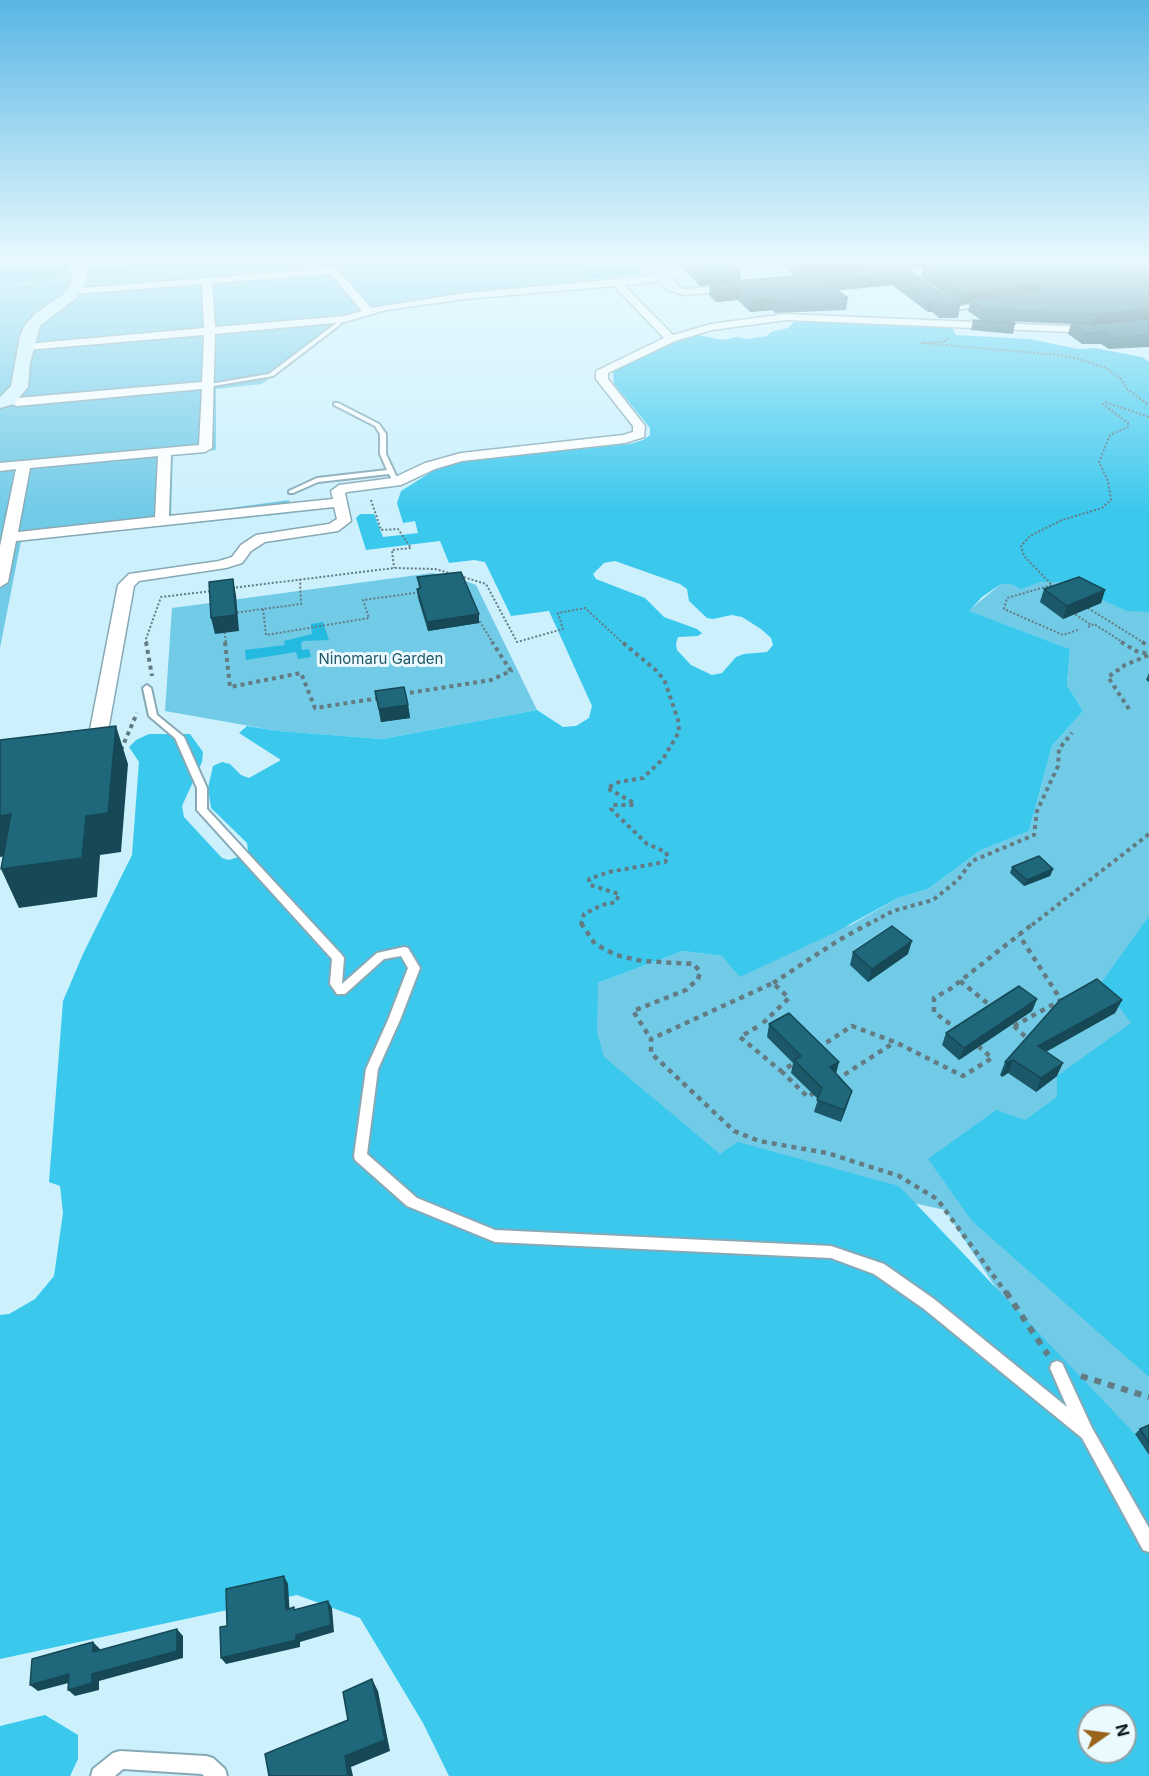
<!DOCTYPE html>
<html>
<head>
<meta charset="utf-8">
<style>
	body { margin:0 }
	#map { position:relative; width:1149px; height:1776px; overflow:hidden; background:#ccf1fd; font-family:Inter,sans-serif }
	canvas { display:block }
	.north { position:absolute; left:1077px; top:1704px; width:60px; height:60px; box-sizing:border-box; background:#ebfafe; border:2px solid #92a1a5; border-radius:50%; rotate:76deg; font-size:16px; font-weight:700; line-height:24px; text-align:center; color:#0d1b1f }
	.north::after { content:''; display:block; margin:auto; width:21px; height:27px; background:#99641b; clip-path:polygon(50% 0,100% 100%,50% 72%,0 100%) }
</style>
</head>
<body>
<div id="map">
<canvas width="1149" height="1776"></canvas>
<div class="north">N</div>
</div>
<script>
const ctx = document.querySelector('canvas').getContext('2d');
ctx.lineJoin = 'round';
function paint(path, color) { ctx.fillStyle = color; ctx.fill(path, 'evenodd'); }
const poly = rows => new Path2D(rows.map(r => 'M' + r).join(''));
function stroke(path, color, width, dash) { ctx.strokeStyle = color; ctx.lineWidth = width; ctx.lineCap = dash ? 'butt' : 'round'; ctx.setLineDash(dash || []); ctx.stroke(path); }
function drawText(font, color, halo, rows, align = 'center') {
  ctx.font = font + ' Inter,sans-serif'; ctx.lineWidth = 6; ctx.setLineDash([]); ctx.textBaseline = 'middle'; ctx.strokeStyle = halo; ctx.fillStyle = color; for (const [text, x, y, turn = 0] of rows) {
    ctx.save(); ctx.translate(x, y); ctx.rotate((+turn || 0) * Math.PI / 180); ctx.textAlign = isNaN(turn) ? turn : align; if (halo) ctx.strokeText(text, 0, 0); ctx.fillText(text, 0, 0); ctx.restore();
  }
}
paint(poly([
	[231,263,578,263,592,279,600,281,463,293,375,307,330,328,262,384,216,389,216,450,173,454,171,516,289,500,292,513,21,541,0,648,0,280],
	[432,573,452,576,476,585,537,710,382,739,278,731,165,711,172,608],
	[1058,575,1149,612,1149,1522,945,1210,710,1159,588,1066,598,983,683,951,722,956,851,925,898,898,928,889,981,850,1029,831,1052,746,1083,711,1067,685,1070,649,968,611,1001,584]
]), '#71cbe7');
paint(poly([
	[795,321,951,326,956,335,1030,339,1078,349,1095,348,1121,353,1142,357,1149,362,1149,612,1127,611,1063,582,1040,582,1021,589,1011,584,1001,584,982,597,969,611,1070,649,1067,685,1083,711,1052,746,1029,831,981,850,928,889,898,898,832,934,740,977,722,956,683,951,598,983,597,1032,604,1057,720,1154,738,1142,899,1186,1135,1434,1149,1455,1149,1776,449,1776,423,1723,360,1618,297,1595,0,1659,0,1315,9,1314,35,1299,54,1276,63,1213,60,1186,49,1182,63,1001,83,954,132,855,139,762,129,747,136,740,149,734,190,734,203,752,202,762,182,806,184,817,222,858,229,860,238,857,248,850,247,843,211,808,208,788,213,766,222,762,230,764,241,775,249,778,281,760,239,733,247,726,279,731,382,739,537,710,563,727,576,726,589,718,592,706,549,611,511,616,485,562,474,560,449,563,440,541,366,550,356,518,360,514,374,514,383,537,418,533,415,521,403,523,397,503,401,491,433,471,469,460,630,444,643,440,650,435,650,428,614,384,613,371,670,344,698,335,723,340,736,337,747,339,767,336,771,332,788,328],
	[615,561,680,584,687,589,689,601,707,618,713,619,732,615,742,617,761,629,771,638,773,645,767,652,744,654,736,657,722,673,712,675,691,665,677,650,676,644,678,637,698,636,702,633,697,629,664,617,645,598,596,579,593,574,604,563],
	[1089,1716,1125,1716,1125,1752,1089,1752],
	[1149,916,1149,1377,972,1221,928,1159,996,1110,1025,1120,1057,1097,1057,1076,1131,1023,1101,983],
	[45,1715,78,1735,78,1759,70,1776,0,1776,0,1726]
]), '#3bc8ed');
paint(poly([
	[21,263,72,263,69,275,0,280,0,264],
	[89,263,231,263,86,274],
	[578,263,635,263,645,274,592,279],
	[323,622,329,640,303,641,301,644,302,650,309,649,311,657,298,659,296,652,246,660,245,650,285,645,284,641,312,634,311,624]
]), '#24b9de');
const lane = poly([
	[981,303,983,306,953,310,950,308,981,303],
	[339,321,341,324,273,376,207,387,204,385,269,374,339,321],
	[334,403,338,403,379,424,386,434,386,454,399,482,398,483,394,483,389,474,318,482,293,493,289,493,289,491,317,478,387,470,380,454,380,434,375,426,334,405,334,403],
	[147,685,151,688,157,715,184,737,207,788,207,809,342,955,344,958,342,984,377,953,404,947,408,948,420,968,400,1020,378,1069,367,1154,417,1198,495,1230,831,1246,884,1264,934,1299,1067,1407,1050,1368,1052,1363,1057,1361,1062,1363,1092,1428,1149,1528,1149,1552,1143,1550,1082,1438,924,1309,874,1274,831,1258,495,1242,407,1206,355,1160,354,1156,366,1069,388,1020,408,968,401,956,384,959,345,994,337,994,330,984,332,959,197,810,197,788,175,738,149,716,143,688,147,685],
	[120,1751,206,1756,213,1758,225,1769,227,1776,204,1776,202,1774,123,1769,115,1776,91,1776,93,1769,113,1753,120,1751]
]);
const street = poly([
	[949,267,954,270,952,272,884,278,879,275,884,272,949,267],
	[334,268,337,269,371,308,465,293,664,275,668,276,668,280,624,285,673,335,711,324,786,314,1092,327,1149,322,1149,328,1092,333,786,320,712,330,675,341,608,373,608,379,645,426,644,437,625,443,462,461,435,469,401,485,347,492,345,493,351,521,338,531,265,542,251,551,242,563,226,568,139,581,134,586,106,742,93,754,79,754,77,750,88,740,118,585,129,574,219,561,232,557,241,545,256,535,329,524,337,519,334,507,16,541,8,582,0,587,0,546,16,469,0,471,0,463,199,445,202,389,17,406,2,400,8,396,17,398,202,382,204,335,26,350,20,347,26,344,204,328,202,284,74,294,70,293,70,289,334,268],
	[331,274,362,311,344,316,215,327,212,283,331,274],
	[614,286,664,338,596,371,596,379,633,426,633,432,623,435,461,453,425,463,393,478,339,485,331,491,333,499,169,516,171,455,205,452,212,448,215,334,345,322,386,310,465,299,614,286],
	[158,456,155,517,18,532,30,468,158,456],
	[673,285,685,289,737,285,742,288,737,291,684,295,669,290,668,288,673,285]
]);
const secondary = poly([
	[75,263,89,263,85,285,76,298,40,326,30,363,28,387,14,404,0,408,0,397,11,386,20,336,25,325,36,313,66,292,71,285,75,263],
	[643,263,657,263,678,285,680,288,678,291,668,291,643,263]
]);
stroke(lane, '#86a9b5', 4);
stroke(street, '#86a9b5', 3);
stroke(secondary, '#86a9b5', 3);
stroke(poly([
	[345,263,353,263],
	[546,263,557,275],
	[572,263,579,272],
	[0,282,62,277],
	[0,290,26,288,43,280],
	[949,338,943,342,922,343,1060,355,1079,359,1106,368,1120,378,1127,389,1149,405],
	[371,500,381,530,398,529,411,548,392,550,394,568],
	[460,576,486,584,517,642,563,629,558,613,585,608,623,643],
	[232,588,394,568,435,569,453,574],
	[1088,608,1144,643],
	[263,609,266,635,369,618,363,600,422,592],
	[1072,612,1091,625],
	[233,613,301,604,300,579],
	[475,622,480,622,493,643],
	[1088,627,1094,624,1124,643],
	[224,628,226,643],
	[1078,630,1063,635,1004,609,1007,598,1052,585,1024,556,1021,546,1030,536,1062,520,1102,508,1111,500,1108,481,1099,462,1110,435,1128,427,1128,423,1103,404,1105,402,1149,417],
	[147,643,146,639,161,597,212,591]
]), '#637b83', 2, [2, 2]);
stroke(poly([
	[146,642,152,676],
	[225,642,230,687,301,673,315,708,380,698],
	[1121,642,1136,651,1149,654],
	[1142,642,1149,646],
	[402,694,491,680,511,671,492,642],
	[1129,709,1108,677,1125,665,1149,655],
	[121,750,137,713],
	[581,925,584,914,602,905,616,902,619,894,590,885,589,879,609,872,665,862,668,858,666,852,647,844,611,809,613,805,634,805,634,803,607,788,619,782,643,778,663,759,679,732,678,720,665,682,658,672,622,642],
	[867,925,893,911,933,900,958,880,972,861,1034,835,1037,811,1058,766,1059,749,1072,733],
	[1032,925,1149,834]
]), '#637b83', 4, [4, 4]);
stroke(poly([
	[581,923,595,944,616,955,642,961,694,964,700,972,698,979,686,990,633,1011,651,1039],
	[960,981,992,1007],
	[773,983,839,940,870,923],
	[763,1023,789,998,773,983,651,1039,651,1053,734,1131,759,1141,827,1153,899,1176,937,1199,1007,1294],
	[1014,1026,1061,1000,1019,935],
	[1014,1026,1030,1041],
	[757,1027,740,1037,781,1071,793,1064],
	[958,1030,934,1012,934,998,950,989,1034,923],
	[818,1048,852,1026,895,1042,963,1076,992,1058,979,1047],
	[781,1071,808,1097,815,1092],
	[836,1080,895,1042]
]), '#637b83', 4.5, [5, 5]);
stroke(poly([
	[1006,1292,1048,1355],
	[1081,1376,1149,1397]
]), '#637b83', 6, [7, 7]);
paint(lane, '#fff');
paint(street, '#fff');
paint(secondary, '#d8f6ff');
paint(poly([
	[677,263,732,263,740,281,795,276,780,263,1119,263,1149,280,1149,347,1109,349,1101,344,1082,344,1068,334,1071,324,981,320,968,311,970,303,960,305,921,277,923,266,908,268,901,265,898,267,960,306,958,318,939,318,932,312,928,312,892,285,837,290,848,298,846,310,775,313,772,310,750,312,738,300,716,302,709,295,710,285,700,286],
	[1123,263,1149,263,1149,279],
	[973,320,1015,324,1013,334,971,330],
	[417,577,479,614,479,623,428,631,418,598,417,589,419,588],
	[1044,589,1105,590,1101,603,1063,619,1040,602],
	[1149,673,1149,682,1146,680],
	[375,691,408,705,410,718,381,722],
	[1012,867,1053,869,1050,876,1024,886,1010,873],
	[853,952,908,954,868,982,850,965],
	[1037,999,1032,1011,959,1060,942,1045,946,1033],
	[1122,1000,1115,1013,1046,1052,1057,1076,1036,1092,1008,1073,1002,1077,1000,1075,1005,1062],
	[769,1024,836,1074,852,1091,848,1103,841,1122,814,1112,818,1099,791,1073,793,1063,767,1037],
	[1149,1425,1149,1455,1135,1434,1140,1429]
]), '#1b596a');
paint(poly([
	[844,263,901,263,901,265,896,269,797,277,798,267],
	[909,263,967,263,908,268],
	[741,271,740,282,710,283,710,285,700,286,700,275],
	[894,274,892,285,823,292,824,280],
	[1035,285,1033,296,970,300,970,303,960,305,962,294],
	[739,289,738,300,716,302,717,290],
	[773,298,772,310,750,312,751,300],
	[930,300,934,300,932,312,928,312],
	[1149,309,1149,320,1092,325,1095,314],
	[233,579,236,595,239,631,215,634,211,618],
	[1105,590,1101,603,1063,619,1067,606],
	[479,614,479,623,428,631,427,622],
	[408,705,410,718,381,722,379,709],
	[116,726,128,764,121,852,100,855,97,897,19,908,1,869,86,816],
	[11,814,28,853,0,857,0,816],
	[1053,869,1050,876,1024,886,1027,880],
	[912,941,908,954,868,982,872,969],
	[1037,999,1032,1011,959,1060,964,1048],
	[1122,1000,1115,1013,1032,1059,1038,1046],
	[1013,1060,1008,1073,1002,1077,1007,1063],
	[839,1062,836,1074,830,1067],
	[1063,1063,1057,1076,1036,1092,1041,1078],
	[852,1091,848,1103,841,1122,844,1110],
	[284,1576,288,1584,290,1617,286,1610],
	[328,1601,332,1608,334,1632,300,1642,300,1647,226,1664,221,1658,296,1635],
	[177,1629,183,1636,183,1658,99,1681,99,1690,75,1696,68,1690,92,1674],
	[93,1642,100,1649,100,1658,93,1652],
	[69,1674,76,1681,38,1691,30,1685],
	[372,1679,378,1691,390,1751,351,1767,353,1776,348,1776,345,1756]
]), '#164856');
const building = poly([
	[688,263,732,263,741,271,700,275,688,263],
	[793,263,844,263,798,267,793,263],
	[964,263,1119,263,1149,280,1149,309,1095,314,983,309,970,300,1038,292,1040,289,1035,285,962,294,923,266,964,263],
	[904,267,960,306,942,306,934,300,930,300,894,274,824,280,848,298,776,301,773,298,751,300,739,289,717,290,710,283,904,267],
	[1149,319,1149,335,1112,338,1105,332,1085,333,1072,323,1095,324,1149,319],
	[973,320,1014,322,1015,324,973,320],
	[461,572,479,614,427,622,417,589,421,588,417,577,461,572],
	[1079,577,1105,590,1067,606,1044,589,1079,577],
	[233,579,236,615,211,618,209,582,233,579],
	[404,687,408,705,379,709,375,691,404,687],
	[116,726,108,813,86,816,82,858,1,869,11,814,0,816,0,740,116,726],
	[1039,856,1053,869,1027,880,1012,867,1039,856],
	[892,926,912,941,872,969,853,952,892,926],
	[1097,979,1122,1000,1038,1046,1063,1063,1041,1078,1013,1060,1007,1063,1005,1062,1060,1000,1097,979],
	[1019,986,1037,999,964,1048,946,1033,1019,986],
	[789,1013,839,1062,830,1067,852,1091,844,1110,817,1100,822,1088,794,1060,801,1056,769,1024,789,1013],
	[1149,1425,1149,1443,1140,1429,1149,1425],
	[284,1576,286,1610,294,1607,294,1610,328,1601,331,1625,296,1635,296,1640,221,1658,220,1627,227,1626,226,1589,284,1576],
	[177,1629,177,1651,92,1674,92,1683,68,1690,69,1674,30,1685,32,1659,93,1642,93,1652,177,1629],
	[372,1679,385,1740,345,1756,348,1776,269,1776,265,1754,348,1720,343,1692,372,1679]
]);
paint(building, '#1f677b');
stroke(building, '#164856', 1.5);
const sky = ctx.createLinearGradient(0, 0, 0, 511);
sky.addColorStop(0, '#59b6e4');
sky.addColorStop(0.51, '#e8f9fe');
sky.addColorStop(1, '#e8f9fe00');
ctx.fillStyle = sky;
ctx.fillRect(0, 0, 1149, 511);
drawText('15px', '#215868', '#ebfafe', [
	["Ninomaru Garden",381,659]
]);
</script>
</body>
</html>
